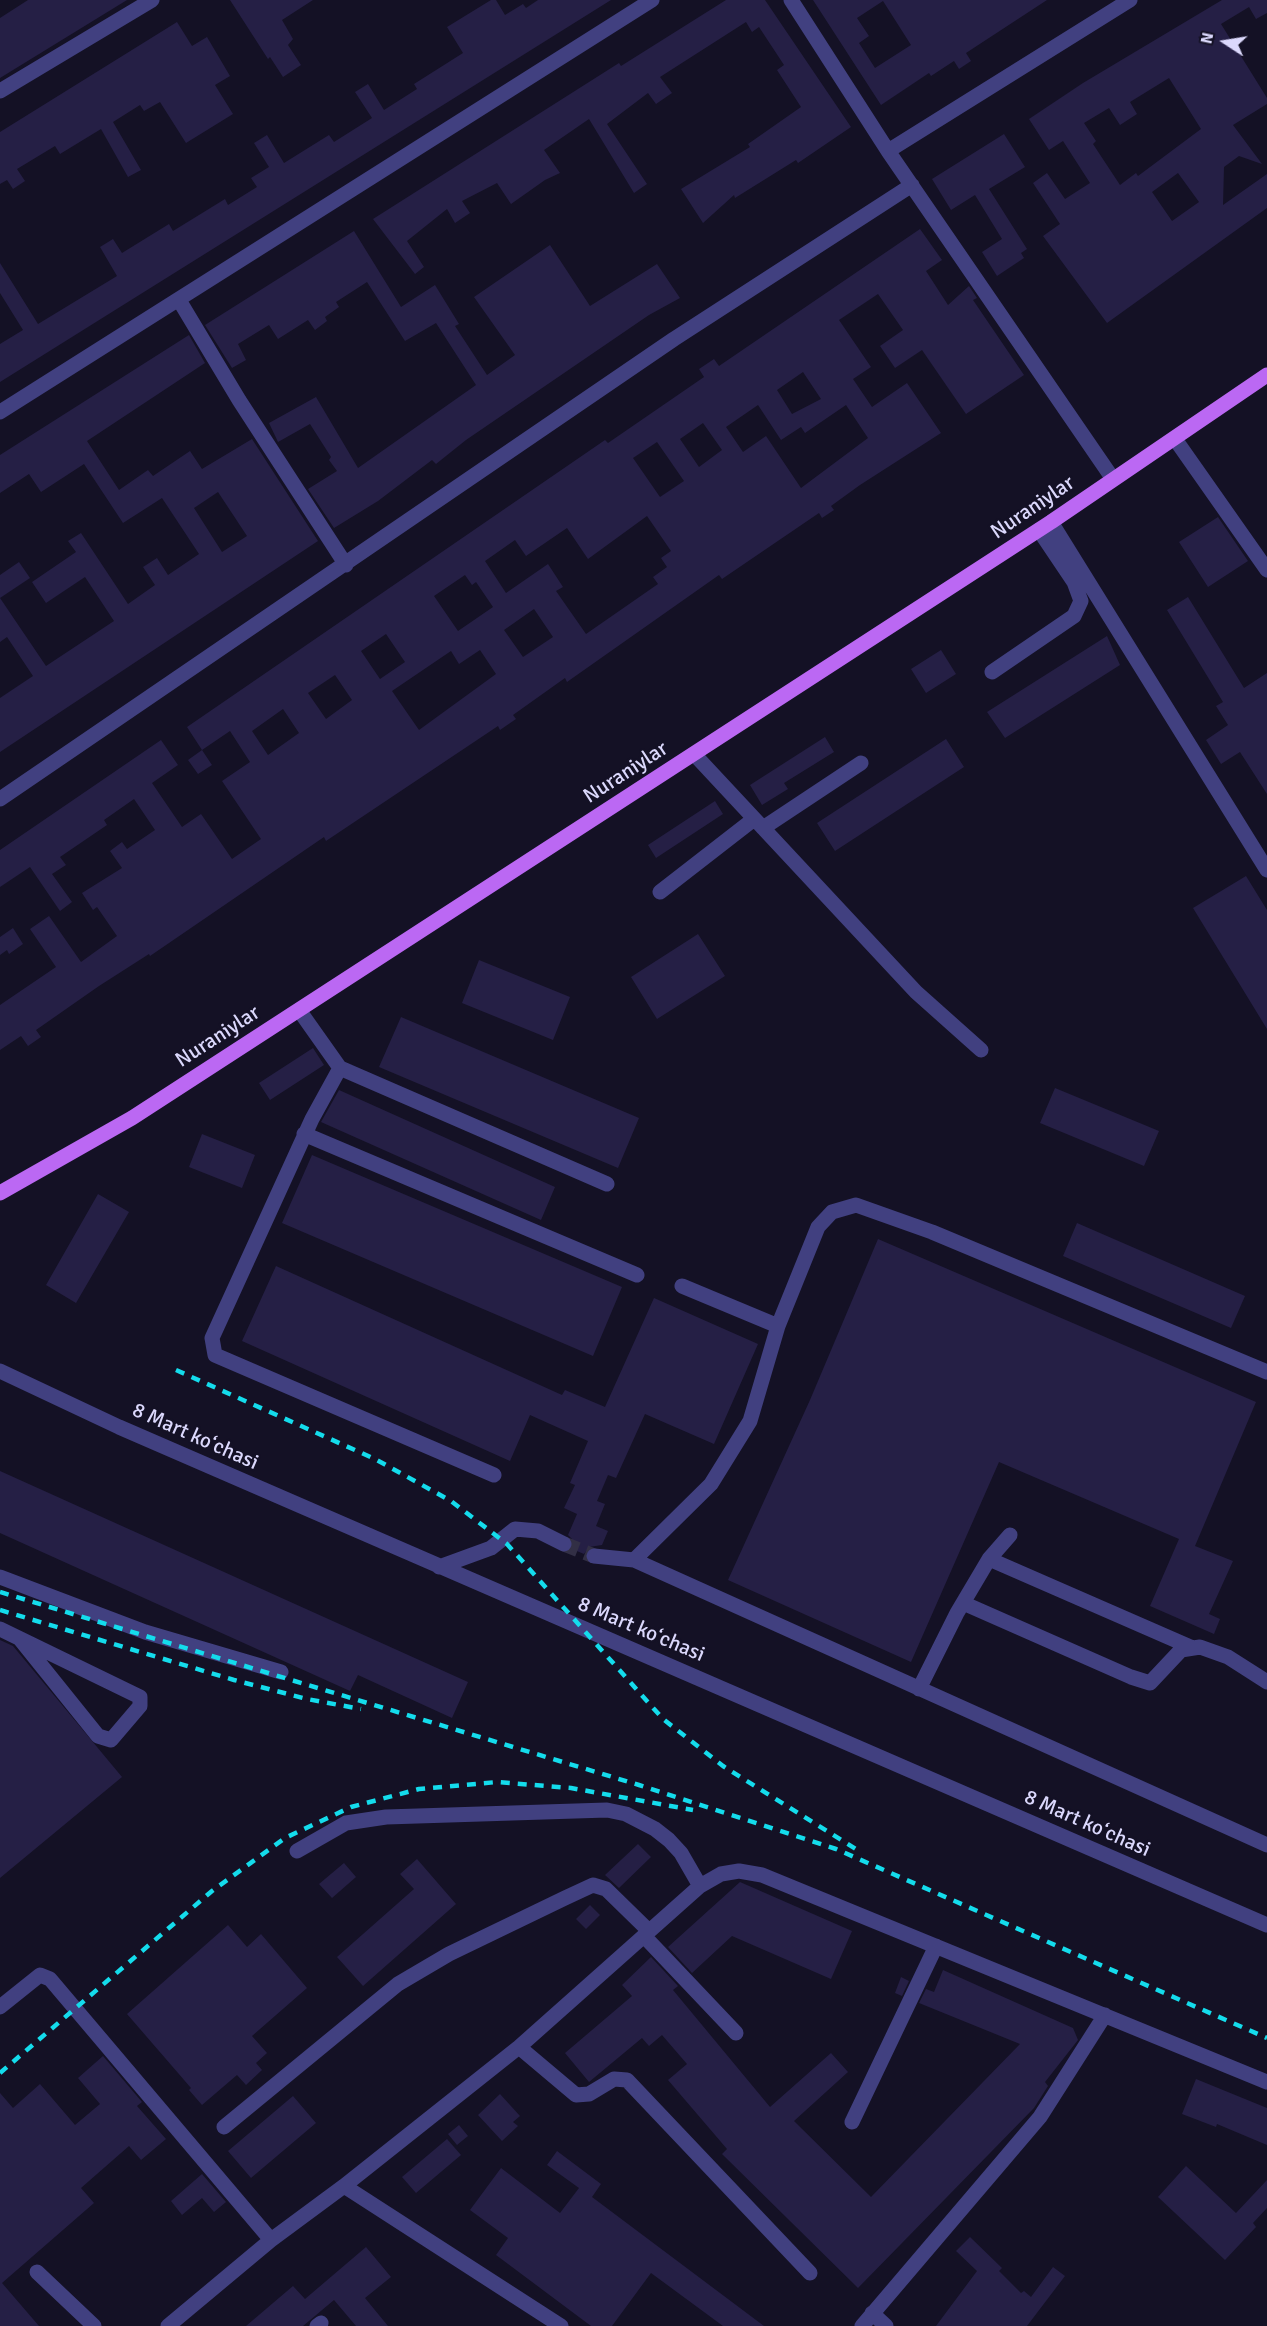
<!DOCTYPE html>
<html>
<head>
<meta charset="utf-8">
<style>
	body { margin:0 }
	#map { position:relative; width:1267px; height:2326px; overflow:hidden; background:#141125; font-family:Signika,sans-serif }
	canvas { display:block }
	.north { position:absolute; left:1195px; top:12px; width:60px; height:60px; -webkit-text-stroke:4px #141125; paint-order:stroke; rotate:282deg; font-size:16px; font-weight:700; line-height:24px; text-align:center; color:#dbd8fc }
	.north::after { content:''; display:block; margin:auto; width:21px; height:27px; background:#dbd8fc; clip-path:polygon(50% 0,100% 100%,50% 72%,0 100%) }
</style>
</head>
<body>
<div id="map">
<canvas width="1267" height="2326"></canvas>
<div class="north">N</div>
</div>
<script>
const ctx = document.querySelector('canvas').getContext('2d');
ctx.lineJoin = 'round';
function paint(path, color) { ctx.fillStyle = color; ctx.fill(path, 'evenodd'); }
const poly = rows => new Path2D(rows.map(r => 'M' + r).join(''));
function stroke(path, color, width, dash) { ctx.strokeStyle = color; ctx.lineWidth = width; ctx.lineCap = dash ? 'butt' : 'round'; ctx.setLineDash(dash || []); ctx.stroke(path); }
function drawText(font, color, halo, rows, align = 'center') {
  ctx.font = font + ' Signika,sans-serif'; ctx.lineWidth = 4.5; ctx.setLineDash([]); ctx.textBaseline = 'middle'; ctx.strokeStyle = halo; ctx.fillStyle = color; for (const [text, x, y, turn = 0] of rows) {
    ctx.save(); ctx.translate(x, y); ctx.rotate((+turn || 0) * Math.PI / 180); ctx.textAlign = isNaN(turn) ? turn : align; if (halo) ctx.strokeText(text, 0, 0); ctx.fillText(text, 0, 0); ctx.restore();
  }
}
paint(poly([
	[28,0,127,0,0,78,0,18],
	[230,0,313,0,282,20,293,39,288,45,301,65,283,77,270,57,268,59],
	[491,0,496,0,505,15,523,4,526,8,538,0,611,0,0,382,0,344,23,330,0,293,0,263,38,324,117,276,100,247,113,239,122,253,169,224,173,231,225,199,228,205,257,187,251,178,269,167,254,143,267,135,284,163,329,135,334,142,372,118,355,92,368,84,384,110,417,89,414,84,463,53,447,27],
	[726,0,765,0,851,127,798,163,796,160,735,198,734,195,703,223,681,189,750,147,748,144,801,107,777,70,784,65,759,27,752,32,746,22,660,77,672,93,656,104,648,93,607,124,647,184,634,193,589,119,544,150,560,173,545,180,511,204,497,183,462,201,470,213,455,223,447,209,407,241,424,267,415,274,373,219,619,63,621,66],
	[813,0,1047,0,966,53,971,61,959,69,954,61,931,76,929,73,881,105],
	[883,1,911,45,875,68,859,43,869,36,857,18],
	[1222,0,1267,0,1267,13,1256,19,1249,7,1221,24,1267,98,1267,104,1233,125,1262,164,1239,156,1224,167,1223,205,1267,174,1267,208,1107,323,1043,236,1060,224,1033,183,1047,173,1065,199,1090,183,1063,141,1049,150,1029,119,1083,83],
	[1169,78,1201,129,1138,176,1136,173,1120,185,1093,144,1096,141,1084,123,1109,108,1120,125,1137,114,1130,102],
	[1178,173,1199,202,1172,221,1152,192],
	[177,22,192,46,207,37,230,76,215,85,233,114,186,143,160,102,144,111,140,105,113,122,141,170,128,177,101,129,60,154,55,146,17,169,25,181,13,189,7,180,0,184,0,132],
	[1004,134,1025,167,989,189,1027,249,1021,253,1024,258,997,276,982,252,1002,239,975,195,951,210,932,179],
	[920,229,942,260,926,271,948,305,969,286,977,298,973,300,1024,375,966,414,922,350,895,368,880,346,903,330,878,294,839,320,871,367,853,379,872,407,907,383,941,433,860,485,831,506,834,510,822,518,819,513,722,579,719,575,567,682,565,678,513,715,516,719,500,730,498,726,326,841,324,837,150,956,149,954,99,986,36,1030,41,1037,28,1046,21,1036,0,1050,0,1005,56,967,30,929,49,916,81,962,117,936,97,907,93,910,82,893,122,868,110,851,122,842,127,849,155,830,134,799,104,820,107,825,60,857,66,865,52,874,72,902,60,911,30,867,0,887,0,850,161,740,178,765,152,783,182,827,201,814,232,859,261,839,222,781,250,762,230,731,202,750,187,727,605,440,608,443,704,377,699,369,714,359,719,366],
	[803,372,821,399,792,414,777,390],
	[758,405,781,440,801,427,805,433,846,405,868,438,801,488,766,436,743,452,726,427],
	[703,423,722,450,699,467,680,439],
	[657,442,684,481,660,497,633,458],
	[647,516,671,551,661,558,667,567,653,577,658,584,586,634,556,591,563,587,548,564,506,593,485,561,515,540,526,556,567,528,588,559],
	[465,575,472,585,476,582,493,607,458,631,434,596],
	[534,609,553,637,523,657,504,630],
	[386,634,405,662,380,679,361,651],
	[480,650,496,674,419,730,392,691,451,651,459,664],
	[335,675,352,700,326,719,308,693],
	[283,709,299,733,268,755,252,731],
	[354,231,401,307,435,285,459,324,455,326,487,375,515,355,474,297,550,245,590,306,657,264,680,298,649,315,466,440,436,464,432,460,378,501,334,528,308,489,337,471,329,460,331,457,310,424,278,442,269,423,316,397,358,468,476,385,436,323,405,341,367,282,336,302,339,307,325,317,327,321,315,330,308,320,278,339,269,325,238,344,246,360,232,368,205,325],
	[189,335,205,363,87,441,119,490,148,470,153,476,190,451,202,469,252,439,318,541,0,752,0,698,33,676,7,637,0,642,0,575,19,562,30,578,0,598,46,666,114,621,85,577,46,603,32,582,76,552,68,541,81,533,128,604,155,585,143,567,157,558,168,575,199,554,162,498,123,523,84,464,41,492,29,474,0,493,0,455],
	[218,492,247,536,222,552,194,508],
	[1218,517,1248,561,1208,587,1179,542],
	[1188,597,1244,688,1267,673,1267,794,1240,752,1221,764,1206,740,1228,725,1216,706,1223,702,1167,610],
	[1107,636,1120,665,1005,738,987,712],
	[941,650,956,674,926,693,911,669],
	[825,737,834,752,784,783,788,789,762,805,750,785],
	[946,739,964,767,835,851,817,823],
	[202,750,212,765,198,774,188,760],
	[715,801,723,814,656,858,648,845],
	[1246,876,1267,910,1267,1029,1193,908],
	[13,928,23,944,9,954,7,950,0,955,0,937],
	[698,934,725,976,657,1019,631,977],
	[479,960,570,997,553,1040,462,1003],
	[401,1017,639,1118,618,1168,379,1067],
	[313,1048,324,1065,270,1100,259,1083],
	[1055,1088,1159,1131,1144,1166,1040,1123],
	[339,1090,555,1187,541,1220,321,1122],
	[202,1134,255,1155,242,1188,189,1167],
	[312,1155,622,1287,593,1356,282,1223],
	[98,1194,129,1212,76,1303,46,1285],
	[1077,1223,1245,1296,1231,1328,1063,1256],
	[878,1239,1256,1402,1195,1546,1233,1561,1209,1614,1220,1619,1214,1634,1150,1606,1179,1539,999,1462,911,1662,728,1580,810,1400],
	[276,1266,562,1395,565,1390,605,1407,654,1298,758,1344,714,1444,645,1414,616,1478,608,1475,597,1501,605,1504,596,1526,608,1531,602,1545,589,1547,584,1554,572,1549,572,1539,568,1535,577,1514,564,1508,575,1485,570,1483,588,1441,530,1415,510,1461,242,1341],
	[0,1471,468,1682,452,1718,358,1675,350,1691,0,1533],
	[0,1640,13,1646,122,1777,0,1878],
	[638,1844,651,1857,619,1888,605,1875],
	[417,1859,456,1904,363,1986,337,1957,414,1889,400,1874],
	[344,1863,356,1877,332,1898,319,1884],
	[740,1882,852,1931,831,1979,732,1936,692,1973,668,1947],
	[590,1905,600,1915,586,1929,576,1919],
	[228,1925,247,1947,261,1934,307,1988,252,2036,267,2053,256,2063,262,2070,246,2085,237,2075,202,2105,189,2090,191,2088,127,2014],
	[651,1957,678,1986,673,1990,770,2107,831,2053,848,2072,794,2121,871,2197,1020,2044,919,2003,926,1989,934,1992,943,1970,1073,2028,1078,2040,1045,2082,1048,2086,1034,2108,858,2288,722,2154,727,2149,668,2080,687,2064,662,2035,649,2046,642,2038,589,2082,565,2053,632,1996,622,1985],
	[901,1977,909,1981,902,1996,895,1993],
	[103,2056,142,2102,137,2106,166,2139,141,2160,129,2146,81,2188,94,2203,2,2283,39,2326,0,2326,0,2093,13,2108,40,2084,75,2125,100,2104,78,2078],
	[1196,2079,1267,2108,1267,2145,1217,2124,1216,2127,1182,2114],
	[500,2094,520,2116,513,2122,518,2126,502,2141,478,2115],
	[293,2096,316,2123,251,2178,228,2151],
	[459,2125,468,2136,457,2145,448,2134],
	[447,2139,461,2155,416,2193,402,2177],
	[557,2151,601,2184,592,2197,764,2326,723,2326,651,2273,612,2326,591,2326,496,2255,508,2238,470,2210,501,2168,560,2213,579,2188,547,2165],
	[1186,2166,1236,2213,1267,2180,1267,2208,1253,2223,1256,2227,1225,2260,1158,2197],
	[202,2174,226,2202,214,2212,202,2198,182,2215,171,2201],
	[970,2237,1002,2268,999,2271,1021,2293,1024,2291,1031,2297,1053,2267,1065,2276,1027,2326,936,2326,977,2271,956,2251],
	[366,2247,391,2277,365,2298,388,2326,356,2326,334,2300,303,2326,246,2326,293,2286,305,2299]
]), '#251f45');
stroke(poly([
	[564,1544,594,1556]
]), '#322f45', 15, [15, 8]);
stroke(poly([
	[791,0,888,151,1113,479],
	[0,91,152,0],
	[888,151,1130,0],
	[179,300,239,400,346,565],
	[0,412,652,0],
	[1175,439,1267,570],
	[1051,522,1267,870],
	[992,672,1074,616,1081,601,1074,582,1039,530],
	[694,754,916,992,981,1050],
	[0,799,674,339,912,185],
	[763,828,861,763],
	[660,892,754,819],
	[299,1010,340,1068,607,1184],
	[340,1068,312,1119,212,1338,215,1355,494,1475],
	[304,1134,637,1275],
	[682,1286,778,1326],
	[0,1371,119,1427,1267,1925],
	[594,1556,634,1560,1267,1845],
	[989,1559,1193,1648],
	[634,1560,711,1484,750,1421,778,1326,818,1227,832,1212,856,1205,932,1232,1267,1372],
	[439,1567,491,1548,515,1529,538,1531,564,1544],
	[0,1577,145,1632,281,1672],
	[963,1603,1131,1677,1150,1683,1181,1650,1200,1647,1228,1657,1267,1682],
	[0,1629,140,1697,140,1706,111,1740,98,1736,20,1639],
	[919,1689,957,1613,989,1559,1010,1535],
	[297,1851,346,1823,386,1817,607,1810,626,1814,655,1829,669,1840,681,1853,700,1886],
	[644,1936,736,2033],
	[0,2007,40,1975,50,1979,271,2240],
	[519,2047,576,2095,589,2094,614,2079,627,2080,810,2273],
	[852,2122,936,1946],
	[224,2127,398,1984,449,1954,565,1898,593,1885,606,1889,649,1931],
	[344,2186,561,2326],
	[37,2272,94,2326],
	[872,2313,886,2326],
	[168,2326,271,2240,344,2186,519,2047,700,1886,721,1874,739,1871,762,1875,1267,2082],
	[317,2326,321,2323],
	[862,2326,1040,2117,1105,2015]
]), '#414080', 15);
stroke(poly([
	[0,1193,132,1118,1051,522,1267,375]
]), '#bb68f3', 15);
stroke(poly([
	[176,1370,375,1459,451,1501,507,1544,663,1719,723,1766,859,1851],
	[0,1592,639,1785,836,1849,1267,2038],
	[0,1610,234,1680,307,1699,361,1709],
	[0,2073,212,1891,285,1838,351,1807,419,1789,497,1782,571,1788,693,1810]
]), '#14dcec', 4.5, [9, 8]);
drawText('21px', '#dbd8fc', '#141125', [
	["Nuraniylar",1033,508,-34],
	["Nuraniylar",626,773,-33],
	["Nuraniylar",218,1037,-33],
	["8 Mart koʻchasi",195,1437,24],
	["8 Mart koʻchasi",641,1630,23],
	["8 Mart koʻchasi",1087,1824,24]
]);
</script>
</body>
</html>
